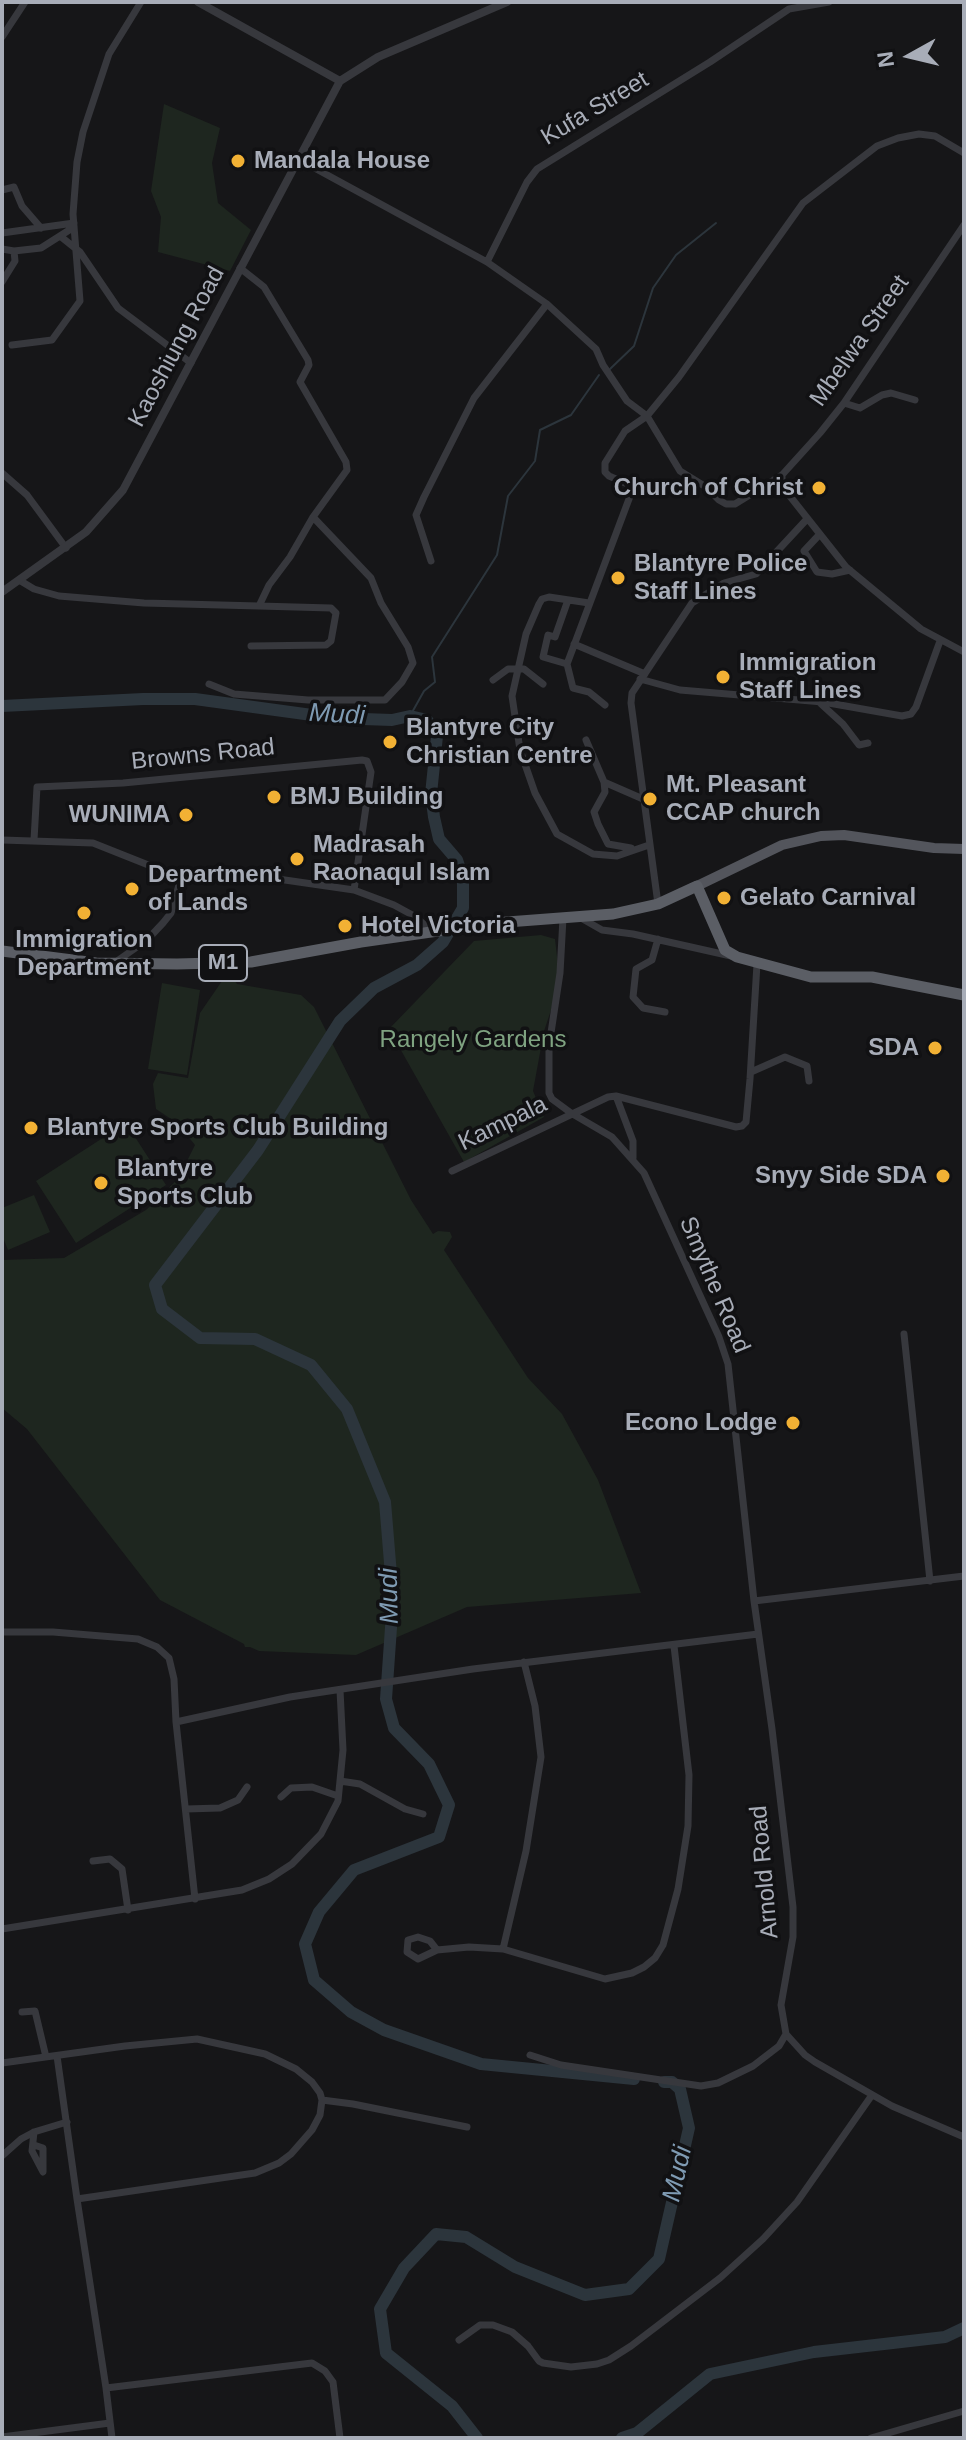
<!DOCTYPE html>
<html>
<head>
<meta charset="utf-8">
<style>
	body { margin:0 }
	#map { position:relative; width:966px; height:2440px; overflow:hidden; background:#161618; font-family:Arial,sans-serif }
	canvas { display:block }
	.frame { position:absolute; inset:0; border:4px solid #a8adb8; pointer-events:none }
	.north { position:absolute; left:870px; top:16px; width:80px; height:80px; -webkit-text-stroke:6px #111113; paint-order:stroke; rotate:262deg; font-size:22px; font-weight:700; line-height:32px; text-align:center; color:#a8adb8 }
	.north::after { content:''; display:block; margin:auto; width:28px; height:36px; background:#a8adb8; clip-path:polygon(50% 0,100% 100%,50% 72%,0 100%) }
</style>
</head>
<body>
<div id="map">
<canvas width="966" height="2440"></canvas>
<div class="frame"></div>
<div class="north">N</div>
</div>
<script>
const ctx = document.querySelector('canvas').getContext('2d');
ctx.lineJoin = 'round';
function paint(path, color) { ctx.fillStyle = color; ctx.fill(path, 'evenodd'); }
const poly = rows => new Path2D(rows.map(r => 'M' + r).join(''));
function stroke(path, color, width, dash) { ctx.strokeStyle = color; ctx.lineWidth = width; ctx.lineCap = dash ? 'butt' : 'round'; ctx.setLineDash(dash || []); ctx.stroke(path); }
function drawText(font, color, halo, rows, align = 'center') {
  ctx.font = font + ' Arial,sans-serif'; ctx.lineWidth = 7; ctx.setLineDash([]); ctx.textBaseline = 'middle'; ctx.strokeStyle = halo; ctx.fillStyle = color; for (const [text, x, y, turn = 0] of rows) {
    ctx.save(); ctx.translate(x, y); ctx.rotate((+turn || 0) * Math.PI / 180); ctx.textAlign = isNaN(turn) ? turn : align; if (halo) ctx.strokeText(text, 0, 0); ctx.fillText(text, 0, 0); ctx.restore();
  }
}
paint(poly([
	[164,104,220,128,212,163,218,203,251,230,230,271,158,252,161,217,151,191],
	[541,935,555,939,560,983,544,1031,533,1091,544,1117,464,1162,389,1029,474,941],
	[222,981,235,981,237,984,301,995,314,1007,411,1200,433,1234,438,1231,450,1232,452,1237,444,1250,528,1378,562,1414,598,1480,641,1593,467,1607,356,1655,259,1651,250,1647,245,1647,244,1644,160,1600,27,1429,2,1408,2,1260,64,1258,146,1210,178,1179,195,1145,177,1123,156,1109,153,1084,158,1073,188,1078,200,1013],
	[162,983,200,990,187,1075,148,1069],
	[126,1123,166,1185,76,1243,36,1181],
	[34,1195,50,1232,8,1250,2,1235,2,1208]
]), '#1e261f');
stroke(poly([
	[610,369,634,346,653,288,676,255,716,223],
	[410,716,424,691,435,682,432,657,497,555,508,496,535,461,540,430,571,415,599,375]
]), '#2c353c', 2);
stroke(poly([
	[2,706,143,699,195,699,334,718,392,720,410,716,427,720,437,736,431,794,434,817,439,839,457,860,463,878,463,908,443,942,417,965,374,988,340,1021,258,1150,155,1285,162,1309,200,1338,255,1339,311,1365,347,1409,385,1502,393,1599,386,1699,394,1728,429,1764,449,1805,439,1837,354,1870,319,1912,305,1944,314,1980,351,2012,384,2030,481,2064,634,2079],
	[477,2438,452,2406,386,2353,380,2309,404,2268,436,2234,466,2237,515,2267,585,2295,629,2289,659,2259,689,2128,680,2089,672,2082,664,2082],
	[622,2438,637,2433,710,2374,814,2352,945,2337,964,2328]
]), '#2c353c', 12);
stroke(poly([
	[2,37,25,2],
	[298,159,487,262,527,182,537,169,710,62,789,9,829,2],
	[2,190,14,187,22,206,41,228],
	[2,233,74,223],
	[60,236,80,252,118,308,191,363],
	[2,249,14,251,15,261,2,282],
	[14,251,41,248,74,227],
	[487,262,547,304,596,349,603,365,627,401,647,416,680,471,706,487,719,500,726,504,735,504,782,475,820,433,844,403,964,225],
	[12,345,52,340,80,301,73,214,77,162,83,132,109,54,141,2],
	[844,403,860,408,882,395,891,393,915,400],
	[2,473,27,495,66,548],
	[782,475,782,482,789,495,846,567,921,629,964,652],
	[819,535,804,551,817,572,832,574,850,570],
	[431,561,416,515,424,497,474,398,547,304],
	[19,580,34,589,59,596,144,603,259,606,269,585,290,557,313,517,347,470,346,462,300,382,309,365,308,360,264,287,240,268],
	[568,600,555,637,548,635,543,657,567,664,632,491,632,486,609,476,605,472,605,463,625,431,647,416,679,377,803,203,877,146,898,138,919,134,935,136,964,153],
	[589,603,549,597,542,599,539,604,526,634,512,696,520,750,535,793,557,834,593,854,617,856,649,845],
	[574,644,645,674],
	[251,646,326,645,331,641,336,613,331,608,259,606],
	[567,664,573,688,589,692,605,705],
	[640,679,680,690,823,702,902,716,911,714,916,707,940,641],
	[493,680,508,669,524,669,543,684],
	[209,684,234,694,308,700,385,700,402,682,413,663,408,647,381,603,371,578,313,517],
	[820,703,843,724,859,745,868,743],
	[586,740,604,782,643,799],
	[604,782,605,792,594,812,598,824,608,844,631,848],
	[2,840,93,843,181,878,278,879,354,890,394,905,416,917,432,932],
	[34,840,37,787,123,783,362,760,367,761,371,772,354,890],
	[658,904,631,703,632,693,692,603,724,583,756,574,807,519],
	[563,918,560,973,549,1046,549,1093,552,1099,571,1113,612,1137,644,1173,719,1337,728,1364,754,1601,772,1729,793,1907,793,1937,781,2005,786,2034,805,2055,815,2062,892,2106,964,2137],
	[581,918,602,930,633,934,731,956],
	[658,939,652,960,636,969,633,997,643,1008,665,1012],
	[117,961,147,940,163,923,171,913,181,878],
	[751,1072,785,1057,807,1066,809,1081],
	[616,1096,633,1141,633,1158],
	[452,1171,608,1097,616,1096,736,1127,742,1126,746,1122,750,1079,757,964],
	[904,1334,930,1581],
	[754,1601,964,1576],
	[2,1632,53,1632,138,1639,157,1647,169,1658,174,1679,176,1722,195,1899],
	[176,1722,290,1697,473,1669,758,1634],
	[340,1781,360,1784,405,1809,423,1814],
	[281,1797,291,1788,312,1787,338,1796],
	[186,1809,220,1808,238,1800,247,1787],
	[93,1861,110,1859,122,1869,128,1910],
	[2,1929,242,1890,269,1879,292,1864,321,1834,338,1801,343,1750,340,1690],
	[503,1949,526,1851,541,1757,535,1706,524,1662],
	[437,1950,430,1941,418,1937,408,1940,407,1952,418,1959,437,1950,469,1947,503,1949,605,1979,632,1973,644,1967,655,1958,663,1945,678,1889,688,1826,689,1775,674,1646],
	[22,2012,35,2011,46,2057],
	[530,2055,561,2065,701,2086,718,2083,753,2066,779,2046,786,2034],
	[2,2063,125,2046,197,2039,265,2054,296,2069,312,2082,320,2093,322,2100,320,2115,312,2130,291,2154,279,2163,255,2173,77,2199,57,2056],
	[322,2100,353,2104,467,2127],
	[34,2132,32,2151,43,2172,43,2148,34,2145],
	[2,2156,21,2139,34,2132,67,2122],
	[77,2199,106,2388,312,2363,325,2371,333,2382,340,2438],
	[459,2340,480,2325,493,2325,512,2332,528,2346,539,2361,543,2363,571,2367,597,2364,609,2360,631,2346,720,2278,763,2239,797,2202,872,2095],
	[106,2388,112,2438],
	[2,2437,110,2423],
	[871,2438,964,2411]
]), '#37383d', 7);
stroke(poly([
	[198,2,340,81],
	[2,592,86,532,123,490,340,81,378,57,507,2]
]), '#37383d', 8);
stroke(poly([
	[697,886,782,845,821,836,844,835,934,848,964,849]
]), '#53555c', 10);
stroke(poly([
	[2,951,96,963,177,964,251,962,361,942,494,923,613,914,658,904,697,886,725,950,737,957,811,977,872,977,964,995]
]), '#5b5e65', 11);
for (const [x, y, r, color] of [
	[238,161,8,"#f2b134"],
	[819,488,8,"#f2b134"],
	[618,578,8,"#f2b134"],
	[723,677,8,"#f2b134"],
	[390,742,8,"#f2b134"],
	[274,797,8,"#f2b134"],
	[650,799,8,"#f2b134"],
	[186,815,8,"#f2b134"],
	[297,859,8,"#f2b134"],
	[132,889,8,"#f2b134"],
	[724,898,8,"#f2b134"],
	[84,913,8,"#f2b134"],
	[345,926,8,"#f2b134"],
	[935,1048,8,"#f2b134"],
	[31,1128,8,"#f2b134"],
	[943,1176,8,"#f2b134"],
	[101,1183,8,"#f2b134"],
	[793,1423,8,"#f2b134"]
]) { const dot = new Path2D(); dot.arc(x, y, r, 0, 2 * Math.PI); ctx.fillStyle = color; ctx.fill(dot); stroke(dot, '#111113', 3); }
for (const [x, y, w] of [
	[223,963,48]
]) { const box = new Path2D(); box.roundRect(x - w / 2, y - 18, w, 36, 6); ctx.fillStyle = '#111113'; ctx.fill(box); stroke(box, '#a8adb8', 2); }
drawText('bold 22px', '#a8adb8', null, [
	["M1",223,963]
]);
drawText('24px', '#a8adb8', '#111113', [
	["Kufa Street",595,109,-31],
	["Mbelwa Street",860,341,-55],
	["Kaoshiung Road",177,347,-62],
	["Browns Road",203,755,-6],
	["Kampala",503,1124,-26],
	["Smythe Road",714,1285,67],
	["Arnold Road",765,1872,-95]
]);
drawText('bold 24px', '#a8adb8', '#111113', [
	["Mandala House",254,161],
	["Church of Christ",803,488,"right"],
	["Blantyre Police",634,564],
	["Staff Lines",634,592],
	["Immigration",739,663],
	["Staff Lines",739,691],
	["Blantyre City",406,728],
	["Christian Centre",406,756],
	["Mt. Pleasant",666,785],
	["CCAP church",666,813],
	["BMJ Building",290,797],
	["WUNIMA",170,815,"right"],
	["Madrasah",313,845],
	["Raonaqul Islam",313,873],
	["Department",148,875],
	["of Lands",148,903],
	["Gelato Carnival",740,898],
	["Hotel Victoria",361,926],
	["Immigration",84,940,"center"],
	["Department",84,968,"center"],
	["SDA",919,1048,"right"],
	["Blantyre Sports Club Building",47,1128],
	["Blantyre",117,1169],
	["Sports Club",117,1197],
	["Snyy Side SDA",927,1176,"right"],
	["Econo Lodge",777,1423,"right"]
], 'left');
drawText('24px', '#7fa381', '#111113', [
	["Rangely Gardens",473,1040]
]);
drawText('italic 26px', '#7f9bb3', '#111113', [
	["Mudi",337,715,3],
	["Mudi",390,1596,-91],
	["Mudi",678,2174,-77]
]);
</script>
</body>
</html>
